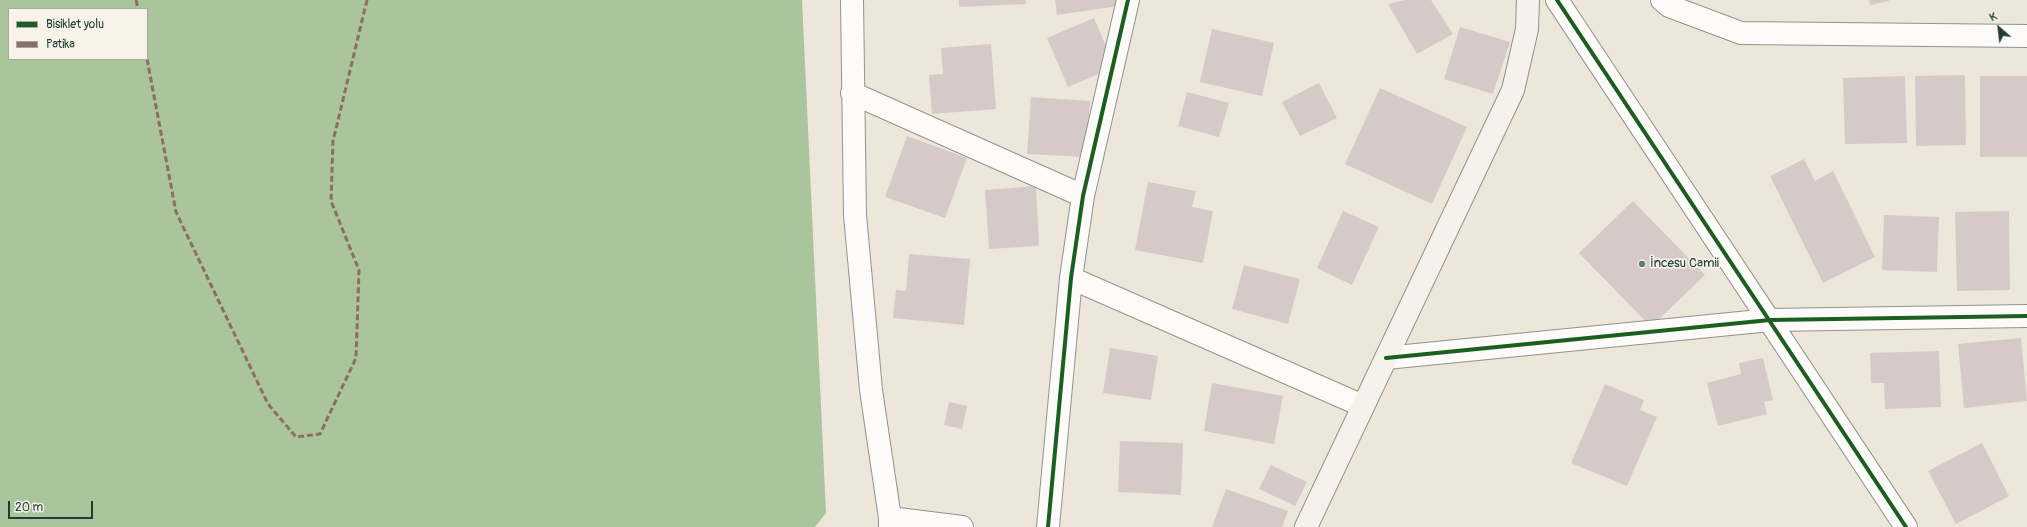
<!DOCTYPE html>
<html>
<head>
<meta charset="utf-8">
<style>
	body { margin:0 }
	#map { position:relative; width:2027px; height:527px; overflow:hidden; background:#ede6db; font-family:Pangolin,sans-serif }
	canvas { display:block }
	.legend { position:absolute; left:8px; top:8px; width:140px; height:52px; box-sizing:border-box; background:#f7f3e8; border:1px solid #a1aaa0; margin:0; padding:5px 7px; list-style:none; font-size:12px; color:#1f3d34 }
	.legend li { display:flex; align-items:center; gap:8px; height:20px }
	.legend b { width:20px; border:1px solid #a1aaa0 }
	.north { position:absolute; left:1979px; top:8px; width:40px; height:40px; -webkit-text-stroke:3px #f7f3e8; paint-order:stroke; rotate:332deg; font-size:11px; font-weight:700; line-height:16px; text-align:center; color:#1f3d34 }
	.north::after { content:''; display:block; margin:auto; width:14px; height:18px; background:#1f3d34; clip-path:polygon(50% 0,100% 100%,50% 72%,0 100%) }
	.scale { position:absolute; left:8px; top:501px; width:85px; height:18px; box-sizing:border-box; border:2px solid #1f3d34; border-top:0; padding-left:5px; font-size:12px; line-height:14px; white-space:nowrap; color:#1f3d34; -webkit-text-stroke:3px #f7f3e8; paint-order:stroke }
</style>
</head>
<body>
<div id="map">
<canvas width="2027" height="527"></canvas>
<ul class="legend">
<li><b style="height:5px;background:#1b5e20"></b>Bisiklet yolu</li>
<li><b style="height:5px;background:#8d6e63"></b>Patika</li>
</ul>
<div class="north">K</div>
<div class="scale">20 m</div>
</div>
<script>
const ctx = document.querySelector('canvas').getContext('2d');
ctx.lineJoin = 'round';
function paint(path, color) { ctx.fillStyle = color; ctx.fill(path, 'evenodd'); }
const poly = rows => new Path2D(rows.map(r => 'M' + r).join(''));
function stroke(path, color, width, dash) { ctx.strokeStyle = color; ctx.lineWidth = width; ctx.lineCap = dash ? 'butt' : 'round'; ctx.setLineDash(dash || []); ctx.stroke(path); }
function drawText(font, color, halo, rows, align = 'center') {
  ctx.font = font + ' Pangolin,sans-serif'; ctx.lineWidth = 3.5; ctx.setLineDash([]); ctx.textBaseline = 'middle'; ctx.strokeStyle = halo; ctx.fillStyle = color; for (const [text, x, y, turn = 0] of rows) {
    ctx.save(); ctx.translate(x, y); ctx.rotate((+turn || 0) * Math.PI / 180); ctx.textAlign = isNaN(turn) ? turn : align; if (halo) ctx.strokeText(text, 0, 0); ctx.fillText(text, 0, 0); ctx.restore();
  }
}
paint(poly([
	[0,0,802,0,826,513,815,527,0,527],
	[9,9,147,9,147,59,9,59]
]), '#aac49b');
paint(poly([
	[959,0,1026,0,1026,4,959,7],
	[1055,0,1117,0,1118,6,1057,15],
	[1405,0,1431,0,1453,34,1417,54,1388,4],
	[1869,0,1889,0,1889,1,1870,5],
	[1094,18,1115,67,1068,87,1047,38],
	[1460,27,1510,42,1493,94,1444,79],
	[1212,29,1274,43,1262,96,1200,82],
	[991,44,996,109,932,114,929,75,943,74,941,48],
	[1965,75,1966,145,1916,146,1915,76],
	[1905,76,1907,143,1845,144,1843,78],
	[1980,76,2027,76,2027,157,1980,157],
	[1319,83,1337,118,1300,136,1282,102],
	[1380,88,1467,127,1432,204,1345,164],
	[1187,92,1229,103,1219,137,1178,126],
	[1031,97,1090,101,1086,157,1027,154],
	[907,136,967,158,945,218,885,197],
	[1804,159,1815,181,1833,171,1875,257,1823,283,1770,176],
	[1148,182,1196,191,1192,207,1213,211,1203,263,1135,250],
	[1036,186,1039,246,989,249,985,190],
	[1633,201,1705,275,1651,327,1579,253],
	[1343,211,1379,227,1352,285,1317,268],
	[2009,211,2010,290,1957,291,1955,212],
	[1884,215,1939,217,1937,272,1882,270],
	[909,254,970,259,964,325,893,318,896,290,906,291],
	[1244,265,1300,279,1288,324,1232,309],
	[2021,338,2027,401,1964,408,1958,344],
	[1110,348,1158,356,1151,400,1103,393],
	[1939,351,1941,407,1885,409,1884,383,1871,383,1870,353],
	[1763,358,1773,400,1764,402,1767,414,1718,426,1707,383,1741,374,1739,363],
	[1212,383,1283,396,1274,444,1204,431],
	[1605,384,1644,400,1640,410,1657,417,1627,486,1571,463],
	[949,402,967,406,962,429,944,425],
	[1120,441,1183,443,1181,495,1118,492],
	[1982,443,2009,496,1956,524,1928,471],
	[1271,465,1307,482,1295,506,1259,489],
	[1226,489,1288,511,1282,527,1212,527]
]), '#d6cac8');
const street = poly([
	[852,0,855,215,871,390,890,518,890,527],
	[1557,0,1906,527],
	[1662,0,1669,6,1741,33,2027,36],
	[852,93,1083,196],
	[1071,278,1363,406],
	[1386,358,1770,320,2027,316],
	[890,518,962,527],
	[1048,527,1071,278,1083,196,1128,0]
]);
const secondary = poly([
	[1306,527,1513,90,1527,29,1528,0]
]);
stroke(street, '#92938c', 24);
stroke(secondary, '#92938c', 24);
stroke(street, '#fcfbfa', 22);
stroke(secondary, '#f5f1eb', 22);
stroke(poly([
	[136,0,138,9],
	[147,59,176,212,268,404,296,437,320,434,356,358,359,270,331,201,333,141,367,0]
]), '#8d6e63', 3, [6, 3]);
stroke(poly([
	[1557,0,1906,527],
	[1386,358,1770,320,2027,316],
	[1048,527,1071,278,1083,196,1128,0]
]), '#1b5e20', 4);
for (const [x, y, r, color] of [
	[1642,264,4,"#67786e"]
]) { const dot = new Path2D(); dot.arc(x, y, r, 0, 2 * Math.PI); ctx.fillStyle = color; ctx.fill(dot); stroke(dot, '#f7f3e8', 1.5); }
drawText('13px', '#1f3d34', '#f7f3e8', [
	["İncesu Camii",1650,264]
], 'left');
</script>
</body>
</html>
